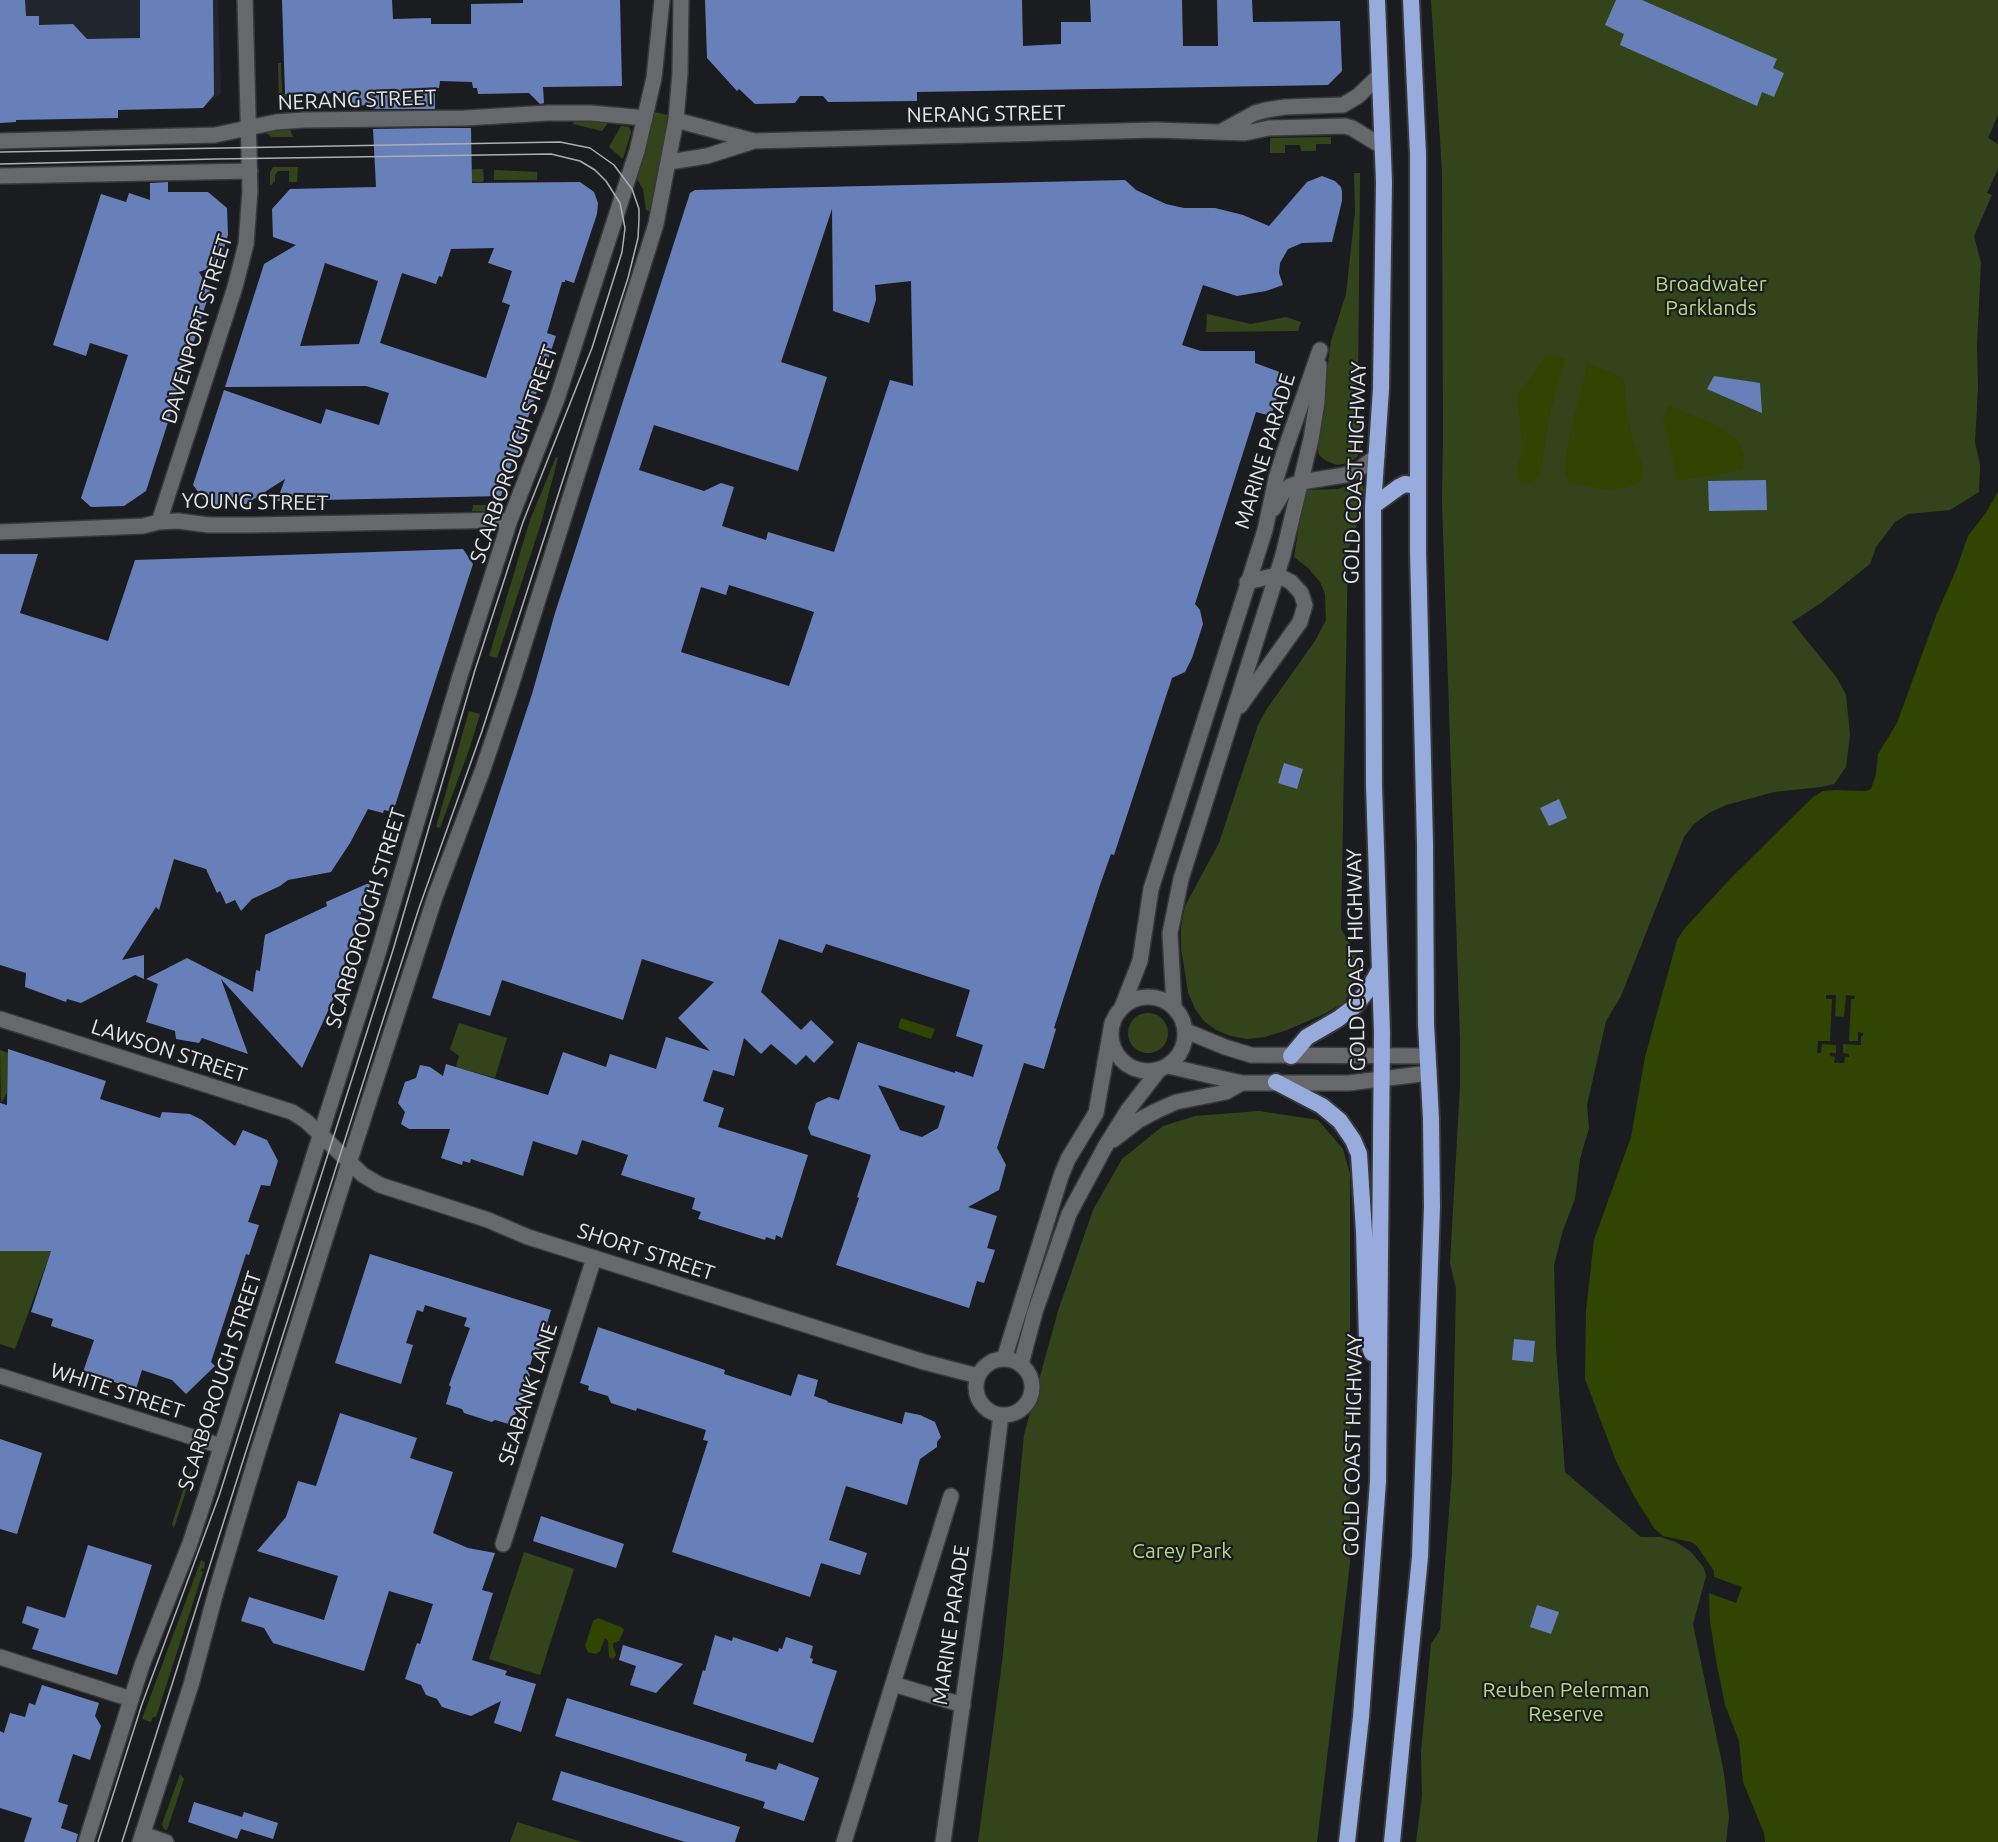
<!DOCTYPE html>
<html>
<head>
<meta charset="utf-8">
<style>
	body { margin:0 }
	canvas { display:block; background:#1b1c1f }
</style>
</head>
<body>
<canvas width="1998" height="1842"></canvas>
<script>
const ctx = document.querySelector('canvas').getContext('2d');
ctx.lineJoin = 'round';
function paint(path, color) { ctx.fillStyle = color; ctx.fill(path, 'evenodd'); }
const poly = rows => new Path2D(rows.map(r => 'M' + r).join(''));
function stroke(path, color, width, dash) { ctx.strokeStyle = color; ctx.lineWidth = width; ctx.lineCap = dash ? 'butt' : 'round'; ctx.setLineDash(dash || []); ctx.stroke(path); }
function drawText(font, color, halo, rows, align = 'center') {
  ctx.font = font + ' Ubuntu,sans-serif'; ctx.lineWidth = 4.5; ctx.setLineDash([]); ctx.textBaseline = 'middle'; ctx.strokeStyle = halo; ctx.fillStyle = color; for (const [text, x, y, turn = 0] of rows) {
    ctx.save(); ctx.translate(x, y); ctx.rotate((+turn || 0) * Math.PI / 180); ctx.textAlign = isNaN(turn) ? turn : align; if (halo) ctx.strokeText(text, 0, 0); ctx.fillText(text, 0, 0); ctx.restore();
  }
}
paint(poly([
	[0,0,218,0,221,93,203,108,0,112]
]), '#21252d');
paint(poly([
	[1431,0,1998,0,1998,115,1988,138,1998,144,1998,169,1987,193,1992,195,1974,236,1981,263,1977,345,1978,388,1975,442,1980,465,1979,492,1950,510,1908,514,1895,522,1876,547,1870,564,1821,603,1792,622,1837,678,1846,695,1850,735,1846,767,1834,784,1821,787,1774,792,1726,805,1709,813,1694,824,1684,837,1621,996,1606,1021,1587,1105,1589,1128,1580,1159,1575,1199,1563,1230,1554,1265,1556,1348,1565,1472,1641,1537,1660,1537,1676,1542,1691,1552,1704,1568,1706,1576,1693,1624,1724,1773,1729,1817,1726,1842,1416,1842,1422,1796,1421,1752,1431,1644,1440,1630,1452,1473,1456,1289,1450,1263,1460,1086,1460,1039,1442,502,1443,436,1442,170],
	[278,63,281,63,282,94,301,94,302,102,300,103,279,104],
	[654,112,668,115,663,161,651,212,646,210,643,189,635,176],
	[574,121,598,121,608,123,602,131,573,124],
	[621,126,629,127,631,132,623,159,609,147],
	[289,127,293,137,272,137,263,131],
	[1331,137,1331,144,1316,144,1316,151,1301,151,1300,145,1285,145,1285,153,1270,153,1270,138],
	[273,167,298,167,297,182,289,182,289,171,278,171,275,175,275,181,270,186,270,172],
	[483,169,484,180,482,182,458,181,452,170],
	[494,170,537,172,537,180,494,180],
	[1354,173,1360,173,1358,384,1361,446,1357,457,1348,463,1337,465,1326,461,1319,455,1317,445,1331,341,1346,294,1355,212],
	[1207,314,1251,324,1286,317,1301,322,1298,331,1206,332],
	[556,457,558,458,541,523,497,658,489,656,530,520],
	[1362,481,1364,492,1362,509,1348,551,1341,929,1356,954,1359,968,1358,980,1351,993,1343,1003,1324,1014,1287,1030,1265,1037,1247,1039,1231,1036,1216,1030,1204,1021,1195,1009,1188,992,1181,948,1181,927,1185,906,1219,843,1258,725,1266,710,1315,641,1326,620,1325,594,1320,582,1308,568,1294,557,1304,494,1307,490,1338,489],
	[500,497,505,499,494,508,485,511,472,511,473,505,486,505],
	[469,711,480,714,469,750,440,828,436,827],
	'1128 1033a20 20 0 1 1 40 0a20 20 0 1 1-40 0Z',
	[459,1023,507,1038,495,1078,456,1067,459,1056,450,1049],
	[0,1050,8,1053,7,1093,1,1103],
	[1259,1111,1318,1120,1343,1149,1350,1174,1350,1563,1317,1842,978,1842,1002,1663,1024,1435,1058,1311,1093,1210,1122,1159,1163,1126,1195,1116],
	[0,1251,51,1251,15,1349,0,1344],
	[192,1470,189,1482,174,1528,172,1524,189,1472],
	[524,1552,574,1569,540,1675,489,1659],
	[201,1560,205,1562,204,1569,202,1568,200,1571,203,1572,156,1717,153,1717,151,1722,142,1719],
	[180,1774,184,1779,167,1830,164,1829,162,1824],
	[517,1822,582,1842,510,1842]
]), '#34441a');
paint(poly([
	[1546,355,1565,359,1550,414,1540,476,1530,484,1519,481,1517,469,1523,449,1517,396],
	[1588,363,1624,378,1626,406,1632,436,1644,470,1640,482,1625,488,1603,489,1581,486,1570,483,1564,473,1571,427],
	[1668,405,1719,426,1738,441,1745,457,1742,470,1683,480,1675,479,1673,461,1663,421],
	[1998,492,1998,1842,1765,1842,1764,1833,1743,1782,1739,1741,1725,1705,1716,1660,1710,1621,1709,1593,1714,1577,1714,1571,1697,1546,1691,1542,1663,1536,1654,1528,1634,1496,1616,1461,1585,1379,1586,1310,1594,1240,1631,1137,1645,1057,1677,940,1685,928,1730,879,1813,797,1823,791,1835,790,1865,791,1871,789,1876,774,1878,754,1897,723,1936,616,1956,570,1968,536,1985,514],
	[901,1018,935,1029,931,1039,898,1028],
	[598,1618,621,1627,624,1630,619,1641,613,1643,613,1646,616,1655,613,1659,609,1657,608,1641,605,1638,600,1651,596,1654,588,1652,585,1646,593,1621]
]), '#304501');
paint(poly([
	[1826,995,1836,995,1835,1016,1844,1017,1846,995,1855,996,1854,999,1851,999,1849,1041,1858,1041,1858,1032,1863,1033,1863,1036,1861,1036,1861,1045,1843,1044,1843,1053,1849,1054,1849,1057,1845,1057,1844,1063,1834,1063,1835,1057,1830,1056,1830,1053,1836,1053,1836,1045,1822,1044,1821,1053,1817,1053,1818,1041,1830,1041,1832,999,1826,999],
	[1714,1577,1742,1587,1736,1603,1709,1593]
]), '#1b1c1f');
paint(poly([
	[0,0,25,0,26,16,39,16,39,25,73,24,87,39,140,38,140,0,213,0,214,95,203,108,118,110,118,118,16,120,16,122,0,123],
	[282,0,392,0,393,19,431,18,431,24,471,24,471,4,523,3,523,0,620,0,622,86,543,87,544,103,540,104,529,93,478,94,477,88,473,88,472,82,440,81,439,88,435,88,435,109,373,109,374,105,342,106,342,93,285,94],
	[705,0,1022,0,1023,46,1061,44,1061,22,1091,22,1090,0,1182,0,1183,46,1218,46,1217,0,1252,0,1253,22,1340,21,1342,71,1328,85,917,92,917,101,828,102,823,96,800,96,795,103,755,104,739,89,737,91,707,58],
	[1616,0,1642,0,1777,59,1773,68,1784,73,1774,97,1762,92,1757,106,1620,45,1624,34,1605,25],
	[435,128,471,128,472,183,580,182,594,192,598,203,597,214,574,283,565,280,565,282,562,282,547,333,556,336,522,435,524,436,518,455,515,454,501,496,277,501,285,479,246,504,208,505,193,485,224,390,321,424,326,409,379,425,389,393,366,386,225,387,264,264,296,245,273,237,272,209,290,189,376,187,373,129],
	[494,248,488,263,512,271,502,302,510,305,486,378,380,343,402,273,436,284,439,276,442,277,451,249],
	[325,263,378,281,359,344,300,346],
	[1322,176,1335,181,1341,187,1342,192,1342,201,1332,242,1302,243,1288,249,1280,263,1279,273,1283,285,1266,291,1237,296,1203,285,1182,345,1201,351,1255,351,1255,363,1285,374,1271,416,1256,412,1195,604,1200,610,1203,624,1192,658,1185,672,1172,678,1114,855,1111,854,1100,885,1054,1028,1056,1029,1044,1069,1024,1063,997,1148,1006,1165,999,1190,968,1207,997,1216,987,1248,995,1250,984,1283,977,1281,969,1308,836,1265,859,1198,857,1197,871,1155,811,1135,808,1128,816,1103,829,1097,839,1100,858,1042,955,1073,955,1071,973,1077,983,1045,956,1036,970,990,826,944,822,953,779,939,761,992,801,1030,811,1020,834,1042,814,1063,806,1055,796,1065,771,1044,761,1054,744,1038,734,1076,713,1070,703,1101,724,1108,718,1127,808,1155,782,1238,776,1235,775,1240,766,1237,765,1240,698,1219,701,1212,692,1209,695,1198,621,1175,628,1155,582,1140,577,1155,533,1141,523,1176,471,1159,470,1163,463,1161,462,1165,441,1158,450,1129,409,1129,401,1124,405,1112,398,1103,405,1082,416,1078,420,1065,430,1067,443,1076,446,1064,548,1095,563,1052,606,1067,610,1054,656,1069,666,1037,710,1051,678,1018,714,982,642,959,623,1020,502,980,490,1016,432,998,532,694,555,613,690,193,695,190,736,189,1125,180,1136,190,1166,204,1184,208,1215,208,1243,215,1269,226,1307,182],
	[832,209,833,311,869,323,876,300,875,285,911,281,913,386,890,380,834,552,768,532,766,540,722,526,734,487,721,483,704,491,639,470,654,425,798,471,827,377,781,362],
	[729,585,814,612,789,686,681,652,701,587,726,595],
	[878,1085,945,1106,938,1128,922,1137,900,1130],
	[168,182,168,192,208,192,227,208,228,235,219,265,199,272,210,291,146,491,124,506,91,507,81,498,128,355,90,343,86,356,53,345,101,194,126,202,129,193,150,200,150,183],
	[1714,376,1760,383,1762,413,1707,389],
	[1766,480,1767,510,1709,511,1708,481],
	[463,549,473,564,393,812,384,810,383,813,368,809,350,843,331,872,288,880,280,886,252,899,241,911,235,900,226,904,220,891,217,893,206,869,174,859,159,910,156,907,122,960,144,955,144,979,135,975,81,1003,67,999,66,1002,25,987,26,973,0,965,0,554,38,554,20,613,108,641,135,560],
	[1284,763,1303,769,1297,789,1278,783],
	[1559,799,1567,818,1549,826,1540,808],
	[371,882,332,1002,302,1068,221,979,248,1054,202,1038,199,1043,176,1039,175,1031,146,1022,158,984,146,979,187,958,253,992,256,970,260,971,265,935,327,906,326,902],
	[8,1049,106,1081,100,1099,160,1118,162,1112,190,1114,202,1120,235,1146,243,1130,267,1140,278,1161,270,1186,261,1185,248,1222,259,1225,249,1255,246,1254,211,1362,215,1366,186,1394,172,1380,142,1370,136,1389,83,1372,94,1340,51,1326,53,1319,31,1312,51,1251,0,1251,0,1103,7,1105],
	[370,1254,551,1310,539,1350,535,1349,528,1372,530,1375,520,1408,517,1409,512,1425,495,1420,492,1422,464,1413,462,1409,446,1404,451,1387,449,1385,470,1328,464,1326,467,1318,425,1305,423,1312,417,1310,406,1343,413,1345,401,1384,335,1363],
	[598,1327,725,1370,724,1374,791,1396,798,1374,818,1380,814,1396,828,1401,827,1402,902,1424,905,1412,920,1415,935,1422,941,1437,937,1442,937,1447,920,1459,907,1505,846,1486,829,1540,867,1553,860,1575,821,1563,810,1597,672,1552,708,1441,703,1440,706,1430,637,1408,636,1411,611,1403,608,1396,588,1390,589,1386,580,1383],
	[1514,1339,1535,1341,1533,1362,1512,1360],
	[340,1413,417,1438,410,1458,453,1472,433,1533,468,1548,495,1553,482,1590,493,1593,472,1660,507,1671,505,1675,536,1684,521,1732,494,1723,501,1701,471,1716,442,1707,437,1699,426,1695,421,1685,405,1679,417,1643,420,1644,433,1604,389,1591,364,1671,273,1643,264,1628,241,1621,249,1597,324,1620,338,1576,257,1551,286,1517,298,1481,316,1486],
	[0,1439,42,1453,17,1534,0,1529],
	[541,1516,624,1544,616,1568,533,1541],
	[88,1545,152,1565,117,1675,32,1649,39,1629,22,1623,27,1606,65,1618],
	[1537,1605,1559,1612,1551,1634,1530,1627],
	[715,1635,732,1641,733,1637,778,1652,779,1648,782,1649,786,1637,813,1646,810,1658,813,1659,812,1663,837,1671,813,1743,693,1704,703,1670,705,1671],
	[623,1645,683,1664,656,1693,630,1685,636,1666,619,1660],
	[42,1685,99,1703,95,1716,101,1726,90,1760,73,1754,58,1802,68,1805,61,1828,78,1834,76,1842,24,1842,32,1818,0,1808,0,1731,4,1733,10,1713,25,1717,29,1703,35,1705],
	[567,1698,747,1754,745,1761,776,1770,779,1763,819,1778,804,1821,763,1808,765,1802,555,1736],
	[561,1771,740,1827,735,1842,685,1842,552,1800],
	[194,1802,242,1817,244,1812,278,1823,273,1839,241,1829,237,1839,188,1822]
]), '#6880b9');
const minor = poly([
	[676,120,754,141,1156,130,1245,133,1269,128,1345,126,1352,128,1383,147],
	[1222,131,1255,113,1266,110,1285,107,1343,105,1358,96,1380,75],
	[0,141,215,135,276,122,304,120,465,118,548,113,591,113,645,118],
	[669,162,707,156,754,141],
	[0,176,250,171],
	[159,522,235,287,246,244,250,191,245,0],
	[0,532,143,526,159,522,178,521,209,525,252,525,510,520],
	[0,1019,292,1112,306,1121,320,1134],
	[0,1376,221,1446],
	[503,1544,594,1258],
	[0,1657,131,1699],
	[893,1684,963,1705],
	[143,1834,166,1842],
	[844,1842,951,1496]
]);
const tertiary = poly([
	[1273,509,1284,491,1290,486,1301,482,1345,475,1358,470,1377,456],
	[1240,706,1300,622,1305,605,1301,593,1291,582,1277,575,1247,582],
	'1111 1034a37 37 0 1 1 74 0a37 37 0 1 1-74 0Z',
	[1122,1007,1140,961,1151,889,1265,530,1276,479,1284,453,1320,350],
	[1174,1007,1170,933,1181,879,1283,555,1311,439,1317,402,1319,365],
	[1186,1031,1225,1047,1251,1055,1428,1056],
	[1168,1066,1242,1083,1349,1083,1429,1073],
	[320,1134,363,1175,380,1185,488,1220,528,1237,924,1362,978,1376],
	[1113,1140,1139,1120,1156,1111,1176,1102,1226,1092,1242,1083],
	[1004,1359,1061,1176,1068,1159,1096,1113,1112,1023],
	'976 1387a28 28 0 1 1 56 0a28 28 0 1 1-56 0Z',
	[1021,1364,1035,1312,1069,1214,1105,1147,1128,1110,1159,1070],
	[943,1842,985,1546,1001,1415]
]);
const secondary = poly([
	[86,1842,142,1665,189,1546,205,1498,377,957,460,676,510,520,557,399,637,151,654,78,662,0],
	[140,1842,191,1685,216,1592,257,1455,349,1163,435,897,483,769,509,692,656,224,676,120,680,73,681,0]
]);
const trunk = poly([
	[1373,506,1399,487,1405,484,1418,486],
	[1291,1056,1307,1037,1338,1019,1355,1006,1368,990,1379,971],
	[1276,1082,1322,1106,1340,1121,1353,1140,1359,1154,1364,1232,1367,1339,1372,1353],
	[1347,1842,1361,1717,1378,1481,1382,1033,1374,785,1373,506,1381,389,1384,182,1377,0],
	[1392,1842,1420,1557,1432,1207,1431,1119,1426,1024,1425,844,1418,551,1418,154,1411,0]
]);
stroke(minor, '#37383a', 18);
stroke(tertiary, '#37383a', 18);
stroke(secondary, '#37383a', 18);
stroke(trunk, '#37383a', 20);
stroke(minor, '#67686c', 15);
stroke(tertiary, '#67686c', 15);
stroke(secondary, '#67686c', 15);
stroke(trunk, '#97acdd', 16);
stroke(poly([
	[0,152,560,142,590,148,614,165,632,189,639,209,639,219,638,238,628,278,482,731,419,908,381,1026,122,1842],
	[0,164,216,159,551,154,580,161,595,170,606,181,620,203,625,228,622,252,592,348,523,522,475,670,393,950,219,1496,142,1704,98,1842]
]), '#adaeb1', 1.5);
drawText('21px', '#e6e7ea', '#1b1c1f', [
	["NERANG STREET",357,100,-2],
	["NERANG STREET",986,114,-1],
	["DAVENPORT STREET",197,329,-73],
	["MARINE PARADE",1265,451,-73],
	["SCARBOROUGH STREET",514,454,-71],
	["GOLD COAST HIGHWAY",1355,473,-88],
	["YOUNG STREET",255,502,1],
	["SCARBOROUGH STREET",366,918,-73],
	["GOLD COAST HIGHWAY",1356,960,-91],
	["LAWSON STREET",169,1051,18],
	["SHORT STREET",646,1252,18],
	["SCARBOROUGH STREET",220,1381,-72],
	["WHITE STREET",117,1391,18],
	["SEABANK LANE",528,1394,-72],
	["GOLD COAST HIGHWAY",1353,1445,-89],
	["MARINE PARADE",951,1625,-82]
]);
drawText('21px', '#b6da81', '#1b1c1f', [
	["Broadwater",1711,284],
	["Parklands",1711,308],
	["Carey Park",1182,1551],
	["Reuben Pelerman",1566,1690],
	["Reserve",1566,1714]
]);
</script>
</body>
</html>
